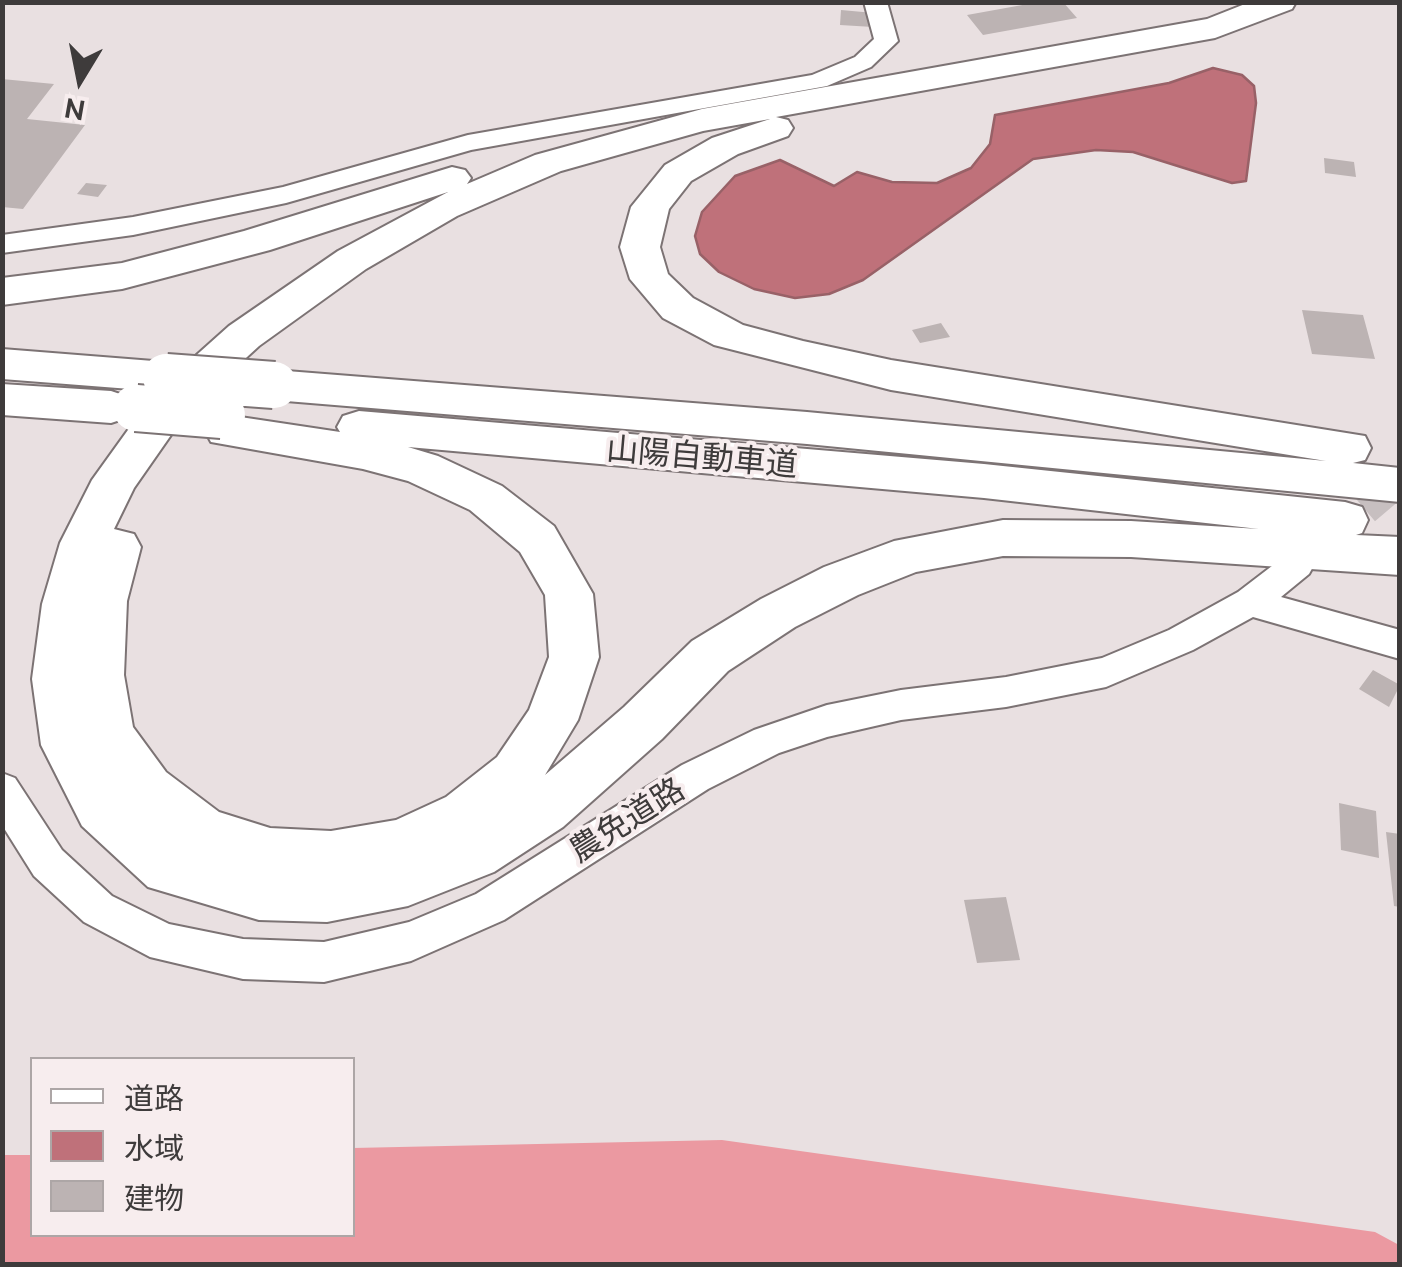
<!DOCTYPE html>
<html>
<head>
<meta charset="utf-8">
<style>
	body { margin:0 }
	#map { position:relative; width:1402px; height:1267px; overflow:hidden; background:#e9e0e1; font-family:Ubuntu,"Noto Sans JP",sans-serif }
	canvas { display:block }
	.frame { position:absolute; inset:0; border:5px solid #3e3b3b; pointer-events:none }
	.legend { position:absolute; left:30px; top:1057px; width:325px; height:180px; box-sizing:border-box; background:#f7edee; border:2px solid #ada6a6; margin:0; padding:12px 18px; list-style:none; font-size:30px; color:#3e3b3b }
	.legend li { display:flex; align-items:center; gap:20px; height:50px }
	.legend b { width:50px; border:2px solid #ada6a6 }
	.north { position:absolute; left:30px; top:30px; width:100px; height:100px; -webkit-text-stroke:8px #f7edee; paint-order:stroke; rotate:190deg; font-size:28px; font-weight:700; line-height:40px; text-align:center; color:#3e3b3b }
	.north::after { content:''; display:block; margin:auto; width:35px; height:45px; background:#3e3b3b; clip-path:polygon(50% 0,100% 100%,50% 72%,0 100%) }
</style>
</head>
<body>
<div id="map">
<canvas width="1402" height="1267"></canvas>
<div class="frame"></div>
<ul class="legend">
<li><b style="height:12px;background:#fff"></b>道路</li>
<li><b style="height:28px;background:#bf717a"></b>水域</li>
<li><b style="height:28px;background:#bcb3b3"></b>建物</li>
</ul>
<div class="north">N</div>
</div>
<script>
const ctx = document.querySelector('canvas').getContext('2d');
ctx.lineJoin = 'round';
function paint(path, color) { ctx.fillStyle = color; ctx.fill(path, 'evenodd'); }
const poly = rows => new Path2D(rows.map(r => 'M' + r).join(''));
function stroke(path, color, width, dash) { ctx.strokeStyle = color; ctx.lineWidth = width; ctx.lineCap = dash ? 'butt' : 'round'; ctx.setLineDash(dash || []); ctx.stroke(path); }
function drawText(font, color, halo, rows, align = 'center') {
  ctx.font = font + ' Ubuntu,"Noto Sans JP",sans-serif'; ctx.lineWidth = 8; ctx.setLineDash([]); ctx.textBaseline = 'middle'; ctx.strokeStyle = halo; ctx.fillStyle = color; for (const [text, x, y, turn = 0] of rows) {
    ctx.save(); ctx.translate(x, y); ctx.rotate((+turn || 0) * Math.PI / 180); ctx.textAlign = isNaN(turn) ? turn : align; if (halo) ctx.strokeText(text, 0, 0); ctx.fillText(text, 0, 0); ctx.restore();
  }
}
paint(poly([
	[722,1140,1375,1232,1399,1245,1399,1264,3,1264,3,1155,32,1155,32,1234,352,1234,353,1148]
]), '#eb99a1');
const water = poly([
	[1213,68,1242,75,1254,86,1256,103,1246,181,1232,183,1133,152,1096,150,1033,159,863,280,829,294,795,298,754,289,719,272,700,254,695,236,702,212,735,176,780,160,834,186,857,172,892,182,937,183,971,168,990,144,995,115,1169,83,1213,68]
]);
paint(water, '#bf717a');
stroke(water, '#986167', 2.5);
paint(poly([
	[1039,2,1063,2,1077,18,983,35,967,15],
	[841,10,874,13,873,27,840,25],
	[2,79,54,84,27,119,85,125,23,209,2,207],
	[1324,158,1354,162,1356,177,1325,173],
	[86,183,107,185,98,197,77,194],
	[1302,310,1363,315,1375,359,1312,354],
	[941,323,950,337,920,343,912,330],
	[1373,670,1400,685,1389,707,1359,689],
	[1339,803,1376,811,1379,858,1341,850],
	[1386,832,1400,834,1400,907,1394,906],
	[1006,897,1020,960,977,963,964,900]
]), '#bcb3b3');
stroke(poly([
	[1328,540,1400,479]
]), '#c7bfc0', 32, [32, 16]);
const minor = poly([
	[864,2,887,2,898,41,871,67,827,86,471,150,286,203,133,235,2,253,2,235,133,217,283,187,468,135,812,75,855,57,874,39,864,2],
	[1297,552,1309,556,1314,565,1309,574,1281,597,1400,630,1400,659,1253,617,1193,650,1106,687,1006,707,901,720,827,737,779,753,708,789,504,920,411,961,324,982,243,979,150,957,84,922,34,876,2,825,2,773,15,778,62,850,112,896,169,924,243,939,324,942,409,922,476,894,682,765,754,730,827,705,901,690,1006,677,1102,658,1169,630,1238,592,1285,556,1297,552]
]);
const highway = poly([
	[1250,2,1296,2,1292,9,1215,38,776,117,788,120,793,128,788,136,738,154,691,181,669,209,660,247,668,274,693,298,743,325,803,341,891,360,1365,436,1371,448,1365,460,1353,463,1400,468,1400,502,807,444,274,400,259,396,252,385,259,374,274,370,807,412,1326,461,891,390,714,345,663,318,630,279,620,247,631,207,665,165,712,138,770,119,703,131,561,171,457,216,366,269,259,346,187,412,134,488,114,529,134,534,141,547,127,601,124,675,133,727,166,772,219,812,270,828,331,831,396,820,446,797,497,757,529,710,549,657,545,595,520,552,470,510,408,481,363,469,211,442,205,431,211,420,227,415,340,432,337,427,343,416,359,411,984,464,1345,502,1362,507,1368,520,1362,533,1356,535,1400,537,1400,575,1131,557,1003,556,916,572,858,595,795,627,728,671,662,739,563,827,494,872,408,906,327,922,259,920,148,887,82,826,41,745,32,679,42,604,60,543,92,480,156,391,2,379,2,349,166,362,182,368,229,326,338,251,448,192,270,250,122,289,2,305,2,278,122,263,244,231,452,167,465,170,471,178,467,184,535,155,702,109,1207,19,1250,2],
	[408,447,984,498,1259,529,1131,521,1003,520,894,541,824,567,761,599,692,641,624,707,545,775,578,720,599,657,593,594,554,526,502,486,438,456,408,447],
	[2,384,111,391,126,396,133,407,126,418,111,423,2,415,2,384]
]);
stroke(minor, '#7c7374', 4);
stroke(highway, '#7c7374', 4);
paint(minor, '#fff');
paint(highway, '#fff');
const highwayBridge = poly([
	[166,377,274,385],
	[136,408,222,415]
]);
stroke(highwayBridge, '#7c7374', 50, []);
stroke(highwayBridge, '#fff', 46);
drawText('32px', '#3e3b3b', '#f7edee', [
	["山陽自動車道",702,457,5],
	["農免道路",627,820,-32]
]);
</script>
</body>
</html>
